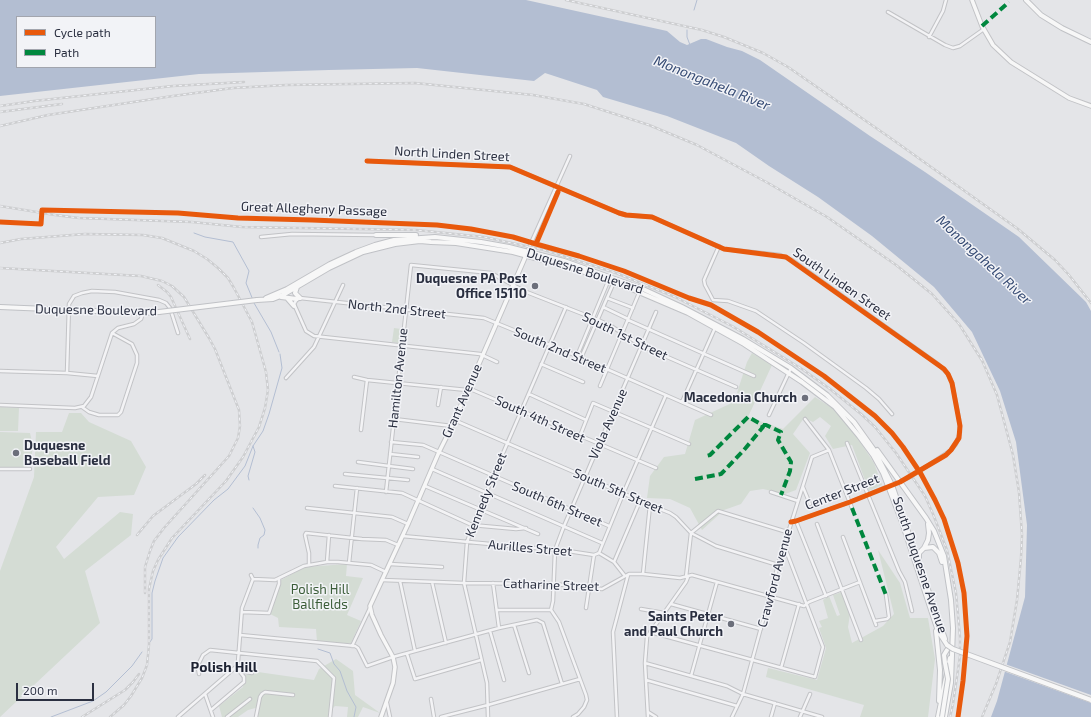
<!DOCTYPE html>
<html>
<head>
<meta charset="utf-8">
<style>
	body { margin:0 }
	#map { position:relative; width:1091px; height:717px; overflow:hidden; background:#e4e5e8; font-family:"Exo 2",sans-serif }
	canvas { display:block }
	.legend { position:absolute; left:16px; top:16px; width:140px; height:52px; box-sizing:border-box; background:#f2f3f7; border:1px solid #a2a5ae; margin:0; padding:5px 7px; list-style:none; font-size:12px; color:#2b3041 }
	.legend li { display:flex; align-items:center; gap:8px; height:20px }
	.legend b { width:20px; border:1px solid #a2a5ae }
	.scale { position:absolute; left:16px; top:683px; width:78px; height:18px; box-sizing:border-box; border:2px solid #2b3041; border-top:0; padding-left:5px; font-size:12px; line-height:14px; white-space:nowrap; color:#2b3041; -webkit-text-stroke:3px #f2f3f7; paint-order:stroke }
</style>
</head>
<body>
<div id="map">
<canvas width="1091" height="717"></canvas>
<ul class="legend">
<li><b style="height:5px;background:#e8590c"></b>Cycle path</li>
<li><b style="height:5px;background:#00873e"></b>Path</li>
</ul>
<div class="scale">200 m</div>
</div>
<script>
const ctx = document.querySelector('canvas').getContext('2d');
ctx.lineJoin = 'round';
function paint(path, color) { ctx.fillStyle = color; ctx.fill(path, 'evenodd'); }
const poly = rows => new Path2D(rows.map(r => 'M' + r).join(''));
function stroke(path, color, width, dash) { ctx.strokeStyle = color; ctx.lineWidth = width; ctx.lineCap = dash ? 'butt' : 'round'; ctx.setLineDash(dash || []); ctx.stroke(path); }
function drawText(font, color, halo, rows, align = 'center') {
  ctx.font = font + ' "Exo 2",sans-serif'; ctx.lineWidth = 3; ctx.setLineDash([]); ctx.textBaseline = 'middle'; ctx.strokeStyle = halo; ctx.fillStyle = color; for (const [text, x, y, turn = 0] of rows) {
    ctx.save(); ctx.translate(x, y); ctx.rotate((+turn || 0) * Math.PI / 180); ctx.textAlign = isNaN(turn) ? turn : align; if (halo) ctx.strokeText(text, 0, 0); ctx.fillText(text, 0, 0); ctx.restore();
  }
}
paint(poly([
	[394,328,401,329,399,343,392,342],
	[752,353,772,365,748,417,783,429,815,397,835,410,853,431,874,463,882,485,869,491,852,445,833,449,825,436,831,426,820,417,813,422,804,418,793,434,810,453,796,490,785,494,763,489,750,491,741,504,724,510,702,530,690,508,670,499,647,498,650,476,664,457,685,454,695,420,734,402,747,362],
	[0,407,19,408,18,431,0,431],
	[69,413,81,413,89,422,131,441,146,467,134,495,98,497,56,547,64,559,120,512,133,514,131,535,85,571,100,623,0,717,0,571,34,477,36,432,62,432],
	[0,432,30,433,33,446,31,460,26,468,0,467],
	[878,550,900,583,910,618,928,618,935,659,928,717,860,717,864,705,766,677,768,668,817,680,826,648,819,628,822,627,819,621,828,618,823,600,829,596,837,616,840,615,833,595,842,592,850,614,848,627,852,643,883,626,894,614],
	[347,564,346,576,363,578,347,615,361,621,351,643,342,644,317,642,316,629,279,627,278,618,270,614,281,580,305,567],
	[336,659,353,671,355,695,380,713,363,707,358,717,347,717,348,707,335,706,328,713,328,717,258,717,259,707,248,710,238,717,222,717,219,706,243,687,245,675,258,672,314,680,319,669]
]), '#d4dcd4');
paint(poly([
	[0,0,526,0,667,31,680,42,687,45,701,39,706,39,727,47,742,51,760,60,870,136,925,172,1019,237,1086,302,1091,311,1091,717,991,717,997,701,1025,597,1027,525,1016,442,1000,391,972,332,934,287,872,236,818,197,769,166,736,143,667,116,603,97,597,90,545,73,534,81,417,68,329,70,199,74,0,96],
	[17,17,155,17,155,67,17,67]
]), '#b3bed2');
paint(poly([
	[1005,664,1091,695,1091,703,1003,671]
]), '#e4e5e8');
stroke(poly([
	[694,10,697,0],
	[687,30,687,37,690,45],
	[194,233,205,237,233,242,249,271,246,283,253,300],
	[254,303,271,332,279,352],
	[249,480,248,476,255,452,253,446],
	[253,508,260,518,265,530,264,535,260,538,258,545,258,548],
	[150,642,152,639,152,593,155,581,163,558,178,537,214,500,228,489,245,466,253,446,263,431,269,414,282,368,280,354],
	[318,649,330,653,334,664,340,671,347,691,356,707,354,717],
	[51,717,93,701,106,692,132,666,142,652]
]), '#b3bed2', 1);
const street = poly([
	[888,12,945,45,953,48,960,46,984,29],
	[929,37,943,11,946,0],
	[367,161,510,167,619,213,626,215,652,217,724,249,780,255,792,260,938,364,948,374,952,383,959,419,960,432,956,444,951,450,927,466],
	[261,237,292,234,376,235],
	[719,246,704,280,705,285,713,300,728,301,756,311,804,343,866,388,879,399,892,414],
	[527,252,570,156],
	[607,298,633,308],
	[603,307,628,319],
	[628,320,754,376],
	[577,356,609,279],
	[581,358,614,282],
	[497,362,480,354,314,336,306,331,294,304,297,299,300,298,484,318,577,356,711,415],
	[541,364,583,382],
	[0,371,67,373,98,376],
	[67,373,69,304,74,296,82,293,92,291,115,292,159,300,166,303,170,308,178,333],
	[354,377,367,380,467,390],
	[286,378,314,347,343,285],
	[600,386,639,293],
	[468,388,656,468],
	[529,394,586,420],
	[682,402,715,328],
	[0,405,75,408,84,406,91,397,112,333,118,328,134,324,141,319,143,313],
	[438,405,441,387],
	[82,407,89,412,99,415,118,415,121,412,137,363,137,355,132,344,112,333],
	[769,415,791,368],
	[394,419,452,426],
	[805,419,829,450,852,508],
	[454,420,650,505,670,513,676,517,691,533,716,546,778,565],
	[361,430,367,380],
	[580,436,593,403,689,444],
	[391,442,423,445,609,526],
	[847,443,899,571,905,582,912,611],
	[390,454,418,457],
	[358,462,389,466],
	[389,466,413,469],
	[0,469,30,469],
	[432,469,602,543],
	[345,474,408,480],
	[335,486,402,493,472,525,516,529,526,528],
	[425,486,538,534],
	[803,487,810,504],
	[386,492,411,265,491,273,524,291,598,320,611,326,642,346,736,387],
	[771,492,798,501],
	[307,508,392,517,408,524],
	[796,521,826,596],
	[791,522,796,521,850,502,908,478],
	[817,524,861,640],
	[402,536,568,551,594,555,599,553,614,562,625,576],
	[843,537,876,625],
	[599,553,623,494,666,395],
	[327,562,329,535],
	[614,562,640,501],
	[349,563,357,488],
	[390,564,442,567],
	[309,565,309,553,305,535,306,533,362,539,386,540,398,545],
	[643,574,650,505],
	[686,577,691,533,718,511,787,532],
	[253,579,275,580,304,566,327,562,338,562,371,565,386,572],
	[382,580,464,583,554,584,602,589,629,574,643,574,680,578,692,575,804,606,809,602,860,582],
	[400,581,415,651],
	[432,582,446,643],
	[493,583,499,628],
	[671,604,761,629],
	[586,608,594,555],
	[641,609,664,613],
	[497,610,551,610],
	[242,612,269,613,279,584,279,578],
	[875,621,887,619,889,617,886,595],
	[514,625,529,673],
	[490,631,504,680],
	[650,632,815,677,823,647,784,545],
	[240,635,355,646,358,648,367,666,393,657,499,628,537,620,543,623,562,684],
	[352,646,370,608],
	[407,654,415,679,481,660],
	[645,663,727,686,743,694,822,717],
	[781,668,799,604],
	[240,671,252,673],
	[199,674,198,668,199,663,203,655,210,650,317,661,334,678,330,717],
	[691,676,717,582],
	[646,680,737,706],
	[205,694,213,717],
	[431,699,434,717],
	[387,703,390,717],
	[211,710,244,682,244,677,236,667],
	[648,712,656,717],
	[178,717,237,666,238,662,242,608,253,579,251,575],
	[227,717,250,699],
	[256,717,260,697,262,694,265,692,293,695],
	[441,717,488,705,580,679],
	[488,717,487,683,464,583,467,542,479,509,566,307],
	[573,717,578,714,584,707,587,700,586,695,559,622,551,610,553,601,555,550,564,526,656,312],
	[617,717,613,632,628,575],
	[648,717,645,663,647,637,686,582,688,577],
	[732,717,743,694,778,565,812,457,829,450],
	[771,717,775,703],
	[800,717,810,694]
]);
const secondary = poly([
	[972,0,982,26,993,45,1011,62,1069,98,1091,106],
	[381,717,393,683,395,667,393,657,381,635,372,615,370,606,408,524,439,452,452,426,527,253]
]);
const primary = poly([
	[1026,0,1041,15,1062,28,1091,42],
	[376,235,416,235],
	[297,287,295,293,300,298],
	[281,297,297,299],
	[266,298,287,289,330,264,356,252,375,245,394,240,435,237,481,242,509,247,564,261,643,289,682,307,743,339,791,368,827,395,854,422,874,450,892,485,945,639],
	[287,298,294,306],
	[257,300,273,299,283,295,329,268,363,252,395,244,420,241,431,242,456,243,513,252,579,270,627,287,688,313,744,344,802,382,835,407,859,436,873,455,883,473,902,522,938,631,947,645],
	[0,307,143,313,159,312],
	[877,450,926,518,934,531,944,556,951,600,953,628,951,683,945,717],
	[924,548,928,540,929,533,928,524],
	[919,558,919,553,924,548,933,547,939,553,942,562],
	[936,631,940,670,939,701],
	[945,663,944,655,947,650],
	[938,717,950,658]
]);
stroke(street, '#c2c3c6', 4.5);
stroke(secondary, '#c2c3c6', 5.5);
stroke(primary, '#c0c2c6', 6);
stroke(street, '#f3f3f5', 2.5);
stroke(secondary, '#f7f7f7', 3.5);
stroke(primary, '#f7f7f7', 4);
const rail = poly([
	[566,0,702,30,724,37,763,53,788,67,889,137,1018,229,1055,260,1069,275,1091,303],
	[0,106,34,101,173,86,244,82],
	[0,112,62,104],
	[0,126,48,115,173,96,233,88,286,85,415,83,533,95,584,104,649,125,697,145,768,183,827,217,896,265,932,294,959,324,983,362],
	[0,206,55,215,79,218,192,222,242,227,416,230,484,237,544,250,616,273,675,297,732,326,802,369,830,389,861,414,875,427,896,453,925,496,933,514,947,550,956,593,960,637,960,656,953,704,950,717],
	[0,243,21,239,85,234,143,235,162,238,194,251,207,259,218,268,228,278,234,288,252,322,266,372,268,390,265,408,259,427,243,457,226,481,172,538,158,560,153,571,149,589,149,645,147,665,142,678,131,696,124,705,110,717],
	[0,268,141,276,162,281,172,286,184,297,209,338,215,349,239,410,240,426,238,438,229,456,164,528,154,541,150,551,145,567,145,593],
	[158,285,167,292,171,297,190,339],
	[981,358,997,395,1013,455,1019,492,1022,535,1021,558,1017,600,1010,642,996,684,982,717],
	[137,535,153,516,196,484,205,475],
	[82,717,125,690,133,682,139,674]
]);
stroke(rail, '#cdced0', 2.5);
stroke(rail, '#f2f3f7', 1, [3]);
const streetBridge = poly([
	[908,478,927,466]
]);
const primaryBridge = poly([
	[159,312,257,300],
	[947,645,953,649,1091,700],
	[942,717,948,679,945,663]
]);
stroke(streetBridge, '#c2c3c6', 4.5, []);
stroke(primaryBridge, '#c0c2c6', 6, []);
stroke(streetBridge, '#f3f3f5', 2.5);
stroke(primaryBridge, '#f7f7f7', 4);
stroke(poly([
	[982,26,1009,2],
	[763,425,766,425,781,432,778,440,791,462,790,471,781,495],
	[695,479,721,474,744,450,763,427,761,424,748,417,710,455,706,456],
	[852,508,886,595]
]), '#00873e', 4, [8, 4]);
stroke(poly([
	[367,161,510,167,619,213,626,215,652,217,724,249,786,257,944,369,948,374,952,383,960,426,959,438,951,450,946,455,900,482,850,502,796,521,791,522],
	[558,192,536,244,579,256,624,271,689,298,711,305,758,332,824,376,875,416,892,433,903,447,921,474,935,500,944,519,958,563,964,593,967,636,963,681,958,717],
	[0,222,41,224,42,210,178,213,238,218,312,220,437,225,471,229,513,237,536,244]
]), '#e8590c', 5);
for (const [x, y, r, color] of [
	[535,286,4,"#6c6f7b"],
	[805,398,4,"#6c6f7b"],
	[16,453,4,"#6c6f7b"],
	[731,624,4,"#6c6f7b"]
]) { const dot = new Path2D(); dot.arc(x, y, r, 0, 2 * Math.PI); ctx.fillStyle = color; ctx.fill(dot); stroke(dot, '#f2f3f7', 1.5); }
drawText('13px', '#2b3041', '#f2f3f7', [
	["North Linden Street",452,154,3],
	["Great Allegheny Passage",314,209,2],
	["Duquesne Boulevard",585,271,18],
	["South Linden Street",842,284,35],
	["North 2nd Street",397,309,6],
	["Duquesne Boulevard",96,310,1],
	["South 1st Street",625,336,26],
	["South 2nd Street",560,350,23],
	["Hamilton Avenue",398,378,-84],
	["Grant Avenue",462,401,-66],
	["South 4th Street",540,419,24],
	["Viola Avenue",608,424,-66],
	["South 5th Street",618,491,23],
	["Center Street",842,492,-21],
	["Kennedy Street",486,495,-68],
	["South 6th Street",557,504,23],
	["Aurilles Street",530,548,5],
	["South Duquesne Avenue",920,565,71],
	["Crawford Avenue",775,578,-75],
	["Catharine Street",551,585,2]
]);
drawText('bold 13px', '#2b3041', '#f2f3f7', [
	["Duquesne PA Post",527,279],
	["Office 15110",527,294],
	["Macedonia Church",797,398],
	["Duquesne",24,446,"left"],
	["Baseball Field",24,461,"left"],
	["Saints Peter",723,617],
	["and Paul Church",723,632]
], 'right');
drawText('13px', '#3b5d38', '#f2f3f7', [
	["Polish Hill",320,590],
	["Ballfields",320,605]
]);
drawText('italic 14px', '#364b74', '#f2f3f7', [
	["Monongahela River",712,83,22],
	["Monongahela River",984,260,43]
]);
drawText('bold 14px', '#1d2232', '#f2f3f7', [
	["Polish Hill",224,667]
]);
</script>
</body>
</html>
